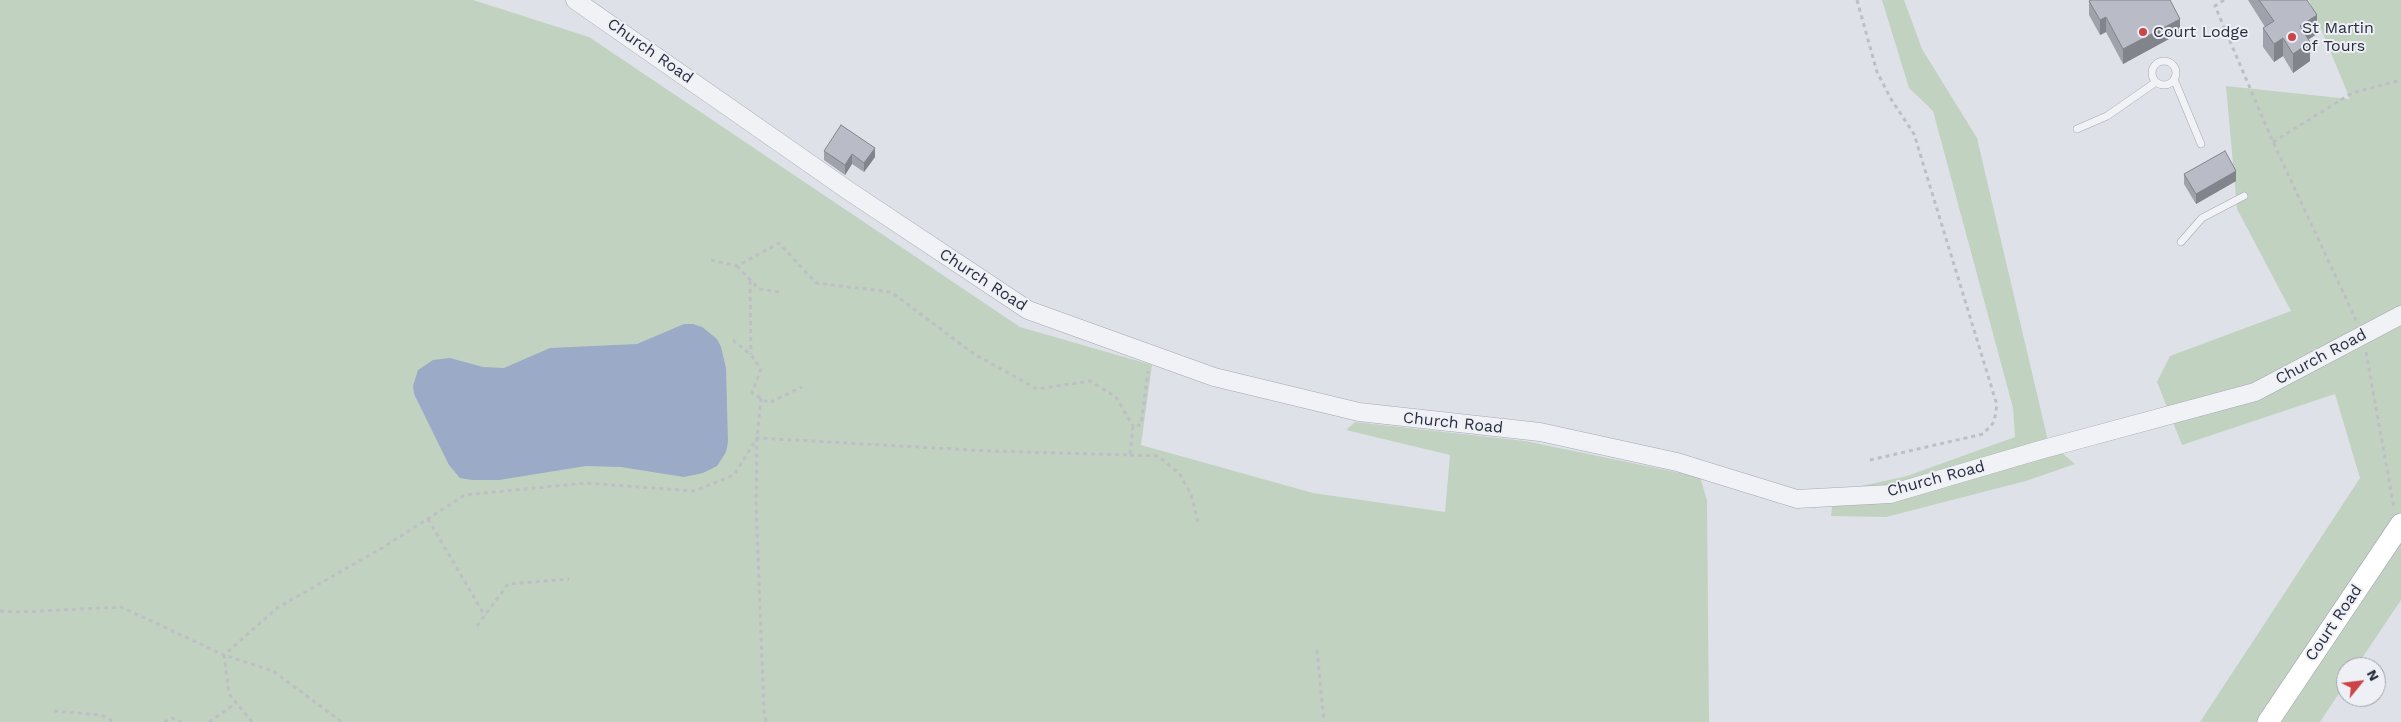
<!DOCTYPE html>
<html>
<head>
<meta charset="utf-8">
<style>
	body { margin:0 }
	#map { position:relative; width:2401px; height:722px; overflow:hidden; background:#dfe1e8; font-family:"Work Sans",sans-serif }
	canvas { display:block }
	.north { position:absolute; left:2336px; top:657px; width:50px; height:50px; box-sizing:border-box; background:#eef0f5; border:1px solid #9fa2ac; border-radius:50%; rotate:61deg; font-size:14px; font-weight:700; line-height:20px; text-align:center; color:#282d3f }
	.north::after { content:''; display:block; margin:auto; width:18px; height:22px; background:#cb4547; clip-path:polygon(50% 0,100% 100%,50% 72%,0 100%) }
</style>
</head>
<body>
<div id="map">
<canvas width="2401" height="722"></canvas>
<div class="north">N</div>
</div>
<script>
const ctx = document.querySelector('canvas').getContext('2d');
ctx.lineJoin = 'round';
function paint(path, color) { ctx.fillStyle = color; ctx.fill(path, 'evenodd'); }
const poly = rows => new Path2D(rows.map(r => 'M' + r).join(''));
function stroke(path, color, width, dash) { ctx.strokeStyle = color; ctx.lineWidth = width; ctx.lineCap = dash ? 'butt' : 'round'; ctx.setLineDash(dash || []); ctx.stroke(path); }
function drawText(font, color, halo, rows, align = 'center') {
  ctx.font = font + ' "Work Sans",sans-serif'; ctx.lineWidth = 4; ctx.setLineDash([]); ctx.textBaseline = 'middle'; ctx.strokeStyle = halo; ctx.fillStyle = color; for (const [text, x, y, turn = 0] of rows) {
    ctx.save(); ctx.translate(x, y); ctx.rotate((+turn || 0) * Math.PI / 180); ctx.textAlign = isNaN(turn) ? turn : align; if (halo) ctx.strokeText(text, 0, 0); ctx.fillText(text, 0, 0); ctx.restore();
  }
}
paint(poly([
	[0,0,473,0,589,37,1020,327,1152,365,1141,445,1313,493,1445,512,1450,455,1346,430,1355,422,1525,441,1700,477,1707,500,1709,722,0,722],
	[1882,0,1904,0,1922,49,1977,138,2048,441,2075,464,2026,481,1886,517,1831,516,1834,492,1907,476,2015,437,2013,408,1933,111,1909,88],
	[2309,0,2401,0,2401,600,2356,667,2346,667,2346,683,2320,722,2200,722,2360,478,2335,394,2182,445,2157,382,2170,356,2291,311,2237,209,2226,86,2350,99]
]), '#c2d2c0');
paint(poly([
	[684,324,693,324,702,327,717,339,721,347,726,368,728,442,726,452,717,466,703,473,684,477,621,467,586,466,499,480,472,480,460,478,449,465,414,394,413,386,418,370,433,360,450,358,483,367,504,368,550,348,637,344]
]), '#9aaac7');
const service = poly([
	'2152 73a12 12 0 1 1 24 0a12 12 0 1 1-24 0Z',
	[2174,79,2201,144],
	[2077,129,2107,116,2156,82],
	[2181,242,2202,218,2244,196]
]);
const tertiary = poly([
	[575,0,849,191,1028,310,1214,377,1359,412,1540,432,1677,462,1797,499,1890,494,2040,450,2255,392,2401,315]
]);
const primary = poly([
	[2268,722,2401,524]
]);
stroke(service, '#a4a7b2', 8);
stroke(tertiary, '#a4a7b2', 19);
stroke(primary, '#9ea4b3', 22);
stroke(poly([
	[1857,0,1877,72,1891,99,1914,134,1997,405,1994,422,1983,434,1870,460],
	[2224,0,2215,6,2273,142,2356,320],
	[2273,142,2352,93,2401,80],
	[711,260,737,266,779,243,816,283,891,292,974,354,1037,389,1090,381,1116,397,1133,426],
	[737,266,759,289,779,292],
	[750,281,751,354],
	[733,340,751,355,761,369,752,393,769,403,802,387],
	[2366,352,2394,508],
	[761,398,757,438,756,504,764,711,766,722],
	[1130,455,1158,456,1179,473,1191,494,1198,523],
	[428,519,485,616],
	[0,611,20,612,121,607,224,655,277,608,382,548,465,495,585,483,694,491,734,475,757,438,990,451,1130,455,1133,426,1141,425,1148,371],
	[477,626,508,584,569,579],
	[1317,650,1324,722],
	[54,711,101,715,114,722],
	[164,722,172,718,181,722],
	[209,722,236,703],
	[252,722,229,694,224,655,273,671,342,722]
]), '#bdbfc6', 3, [4, 4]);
stroke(service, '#f1f2f6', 7);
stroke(tertiary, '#f1f2f6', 18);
stroke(primary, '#fff', 21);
paint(poly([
	[2248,0,2307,0,2317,34,2308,39,2310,61,2293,73,2283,56,2274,62,2263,47,2263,28,2265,27],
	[2089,1,2180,33,2123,64,2106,32,2100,35,2089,15],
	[824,151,875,157,864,172,852,164,845,175,824,160],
	[2184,174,2236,181,2196,204,2184,184]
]), '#9fa2ab');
paint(poly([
	[2317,15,2317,34,2300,45,2300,26],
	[2106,17,2106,32,2100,35,2100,20],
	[2180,19,2180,33,2123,64,2123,49],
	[2283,38,2283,56,2274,62,2274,44],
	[2310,42,2310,61,2293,73,2293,54],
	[875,148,875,157,864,172,864,163],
	[852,154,852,164,845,175,845,165],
	[2236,171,2236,181,2196,204,2196,194]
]), '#82848b');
const building = poly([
	[2091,0,2170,0,2180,19,2123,49,2106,17,2100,20,2089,1,2091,0],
	[2259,0,2307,0,2317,15,2300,26,2310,42,2293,54,2283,38,2274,44,2263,28,2274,21,2259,0],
	[841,125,875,148,864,163,852,154,845,165,824,151,841,125],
	[2225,151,2236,171,2196,194,2184,174,2225,151]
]);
paint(building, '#b9bcc7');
stroke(building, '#82848b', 1);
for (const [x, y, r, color] of [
	[2143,32,5,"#cb4547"],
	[2292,37,5,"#cb4547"]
]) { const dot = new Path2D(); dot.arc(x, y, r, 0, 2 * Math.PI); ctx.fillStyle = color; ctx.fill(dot); stroke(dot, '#eef0f5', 2); }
drawText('16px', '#282d3f', '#eef0f5', [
	["St Martin",2302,28],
	["of Tours",2302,46],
	["Court Lodge",2153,32]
], 'left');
drawText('16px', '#282d3f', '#eef0f5', [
	["Church Road",650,51,35],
	["Church Road",983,280,33],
	["Church Road",2321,357,-28],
	["Church Road",1453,423,6],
	["Church Road",1936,479,-15],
	["Court Road",2334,623,-56]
]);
</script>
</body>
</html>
